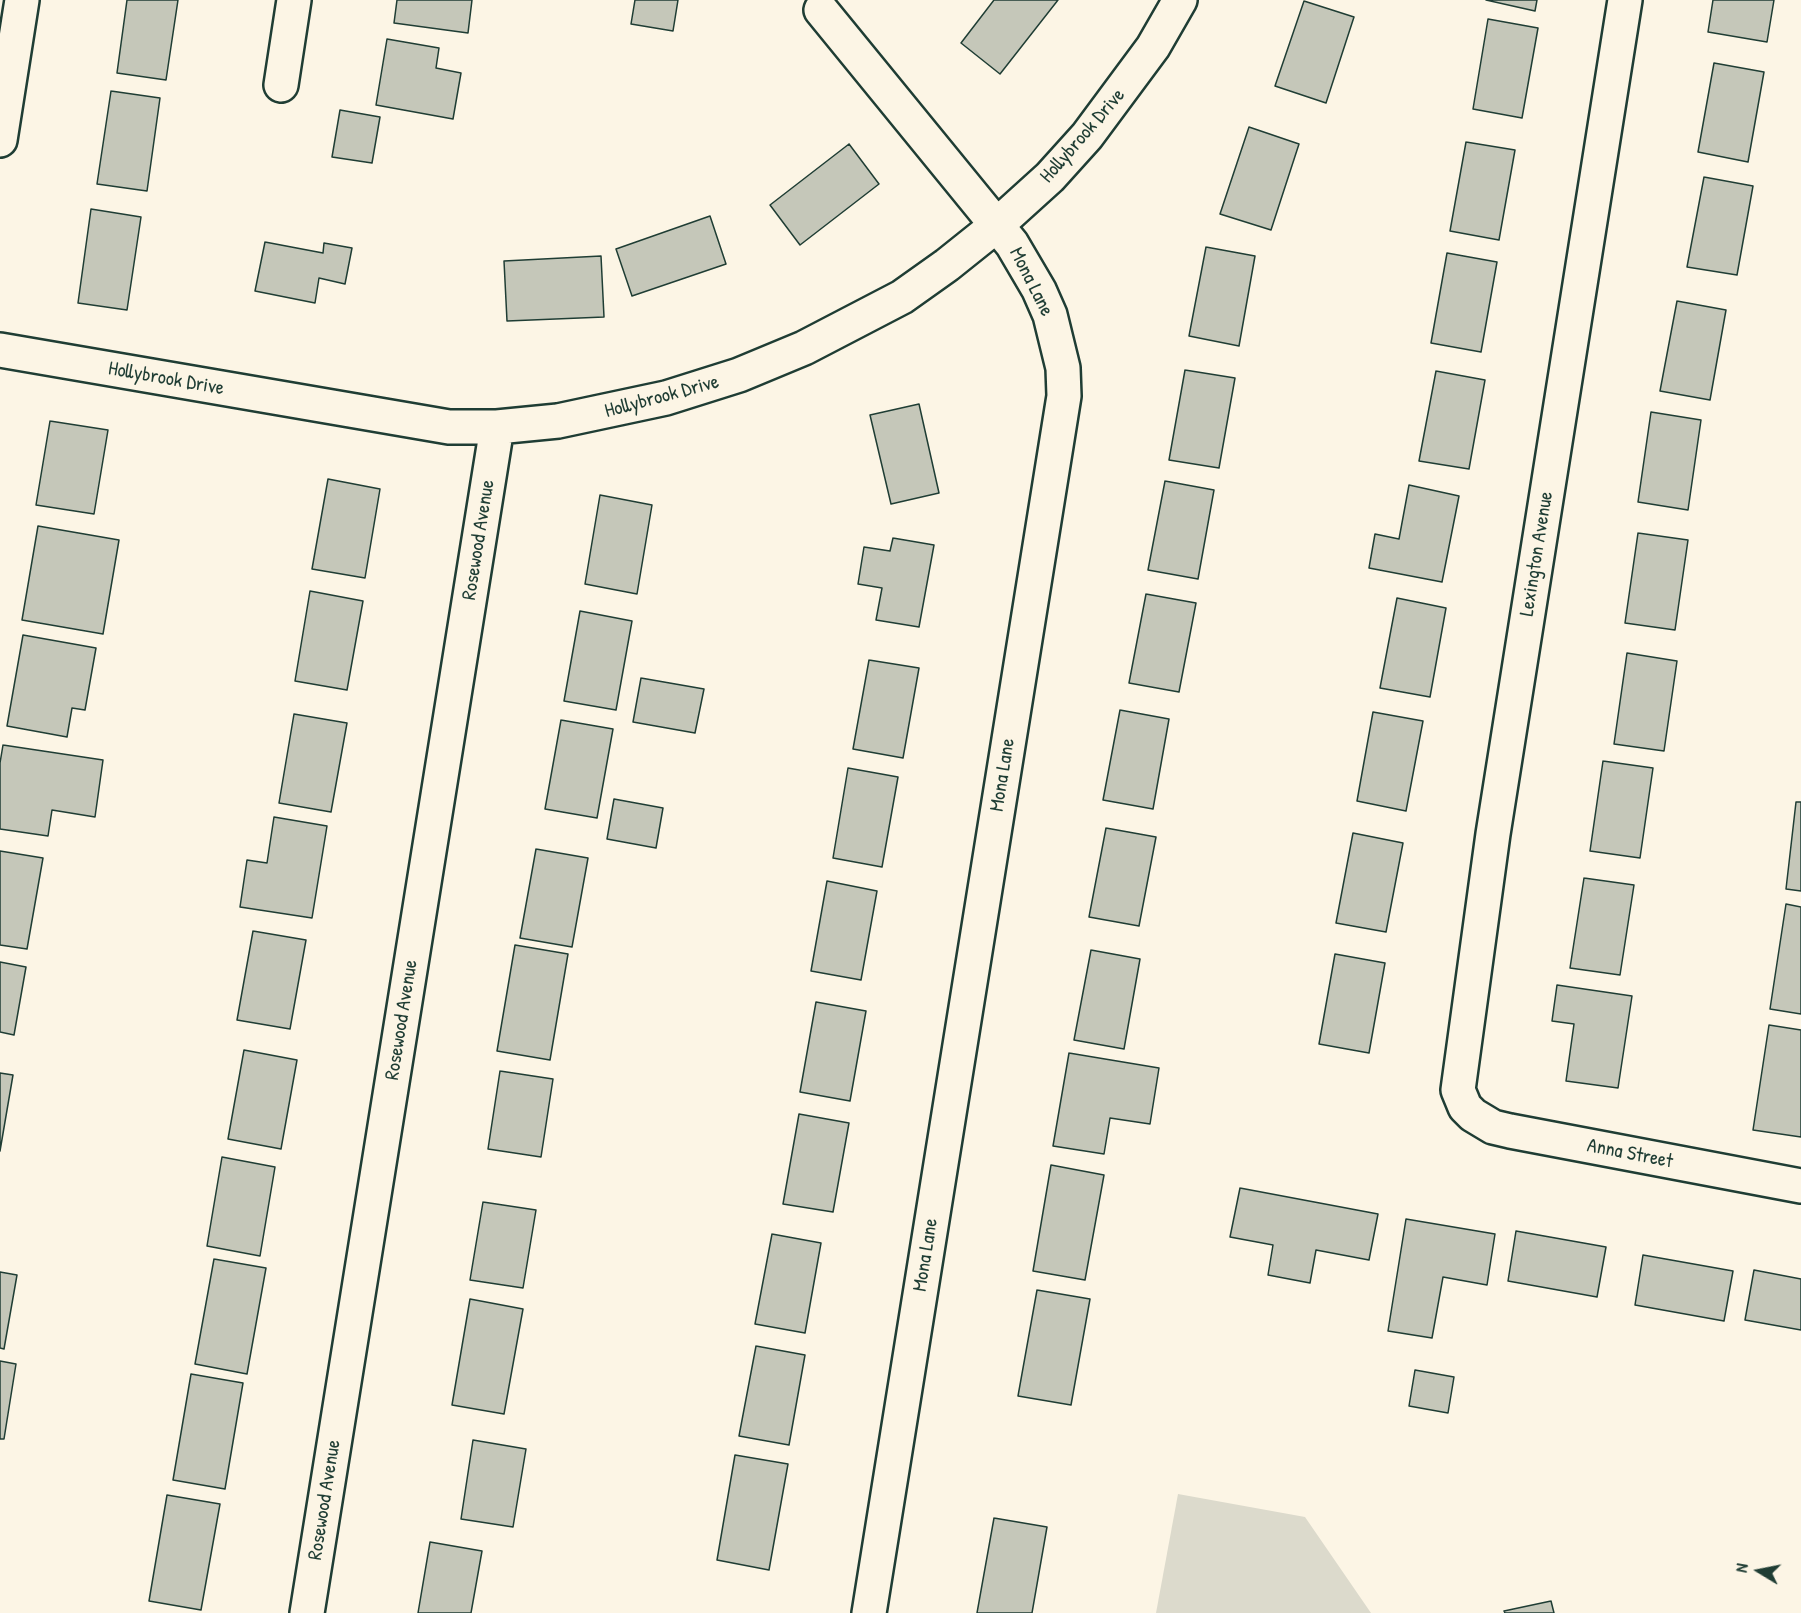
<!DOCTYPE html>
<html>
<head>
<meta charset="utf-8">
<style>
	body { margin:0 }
	#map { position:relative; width:1801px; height:1613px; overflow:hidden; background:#fcf5e5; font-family:"Patrick Hand",sans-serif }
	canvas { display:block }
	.north { position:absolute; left:1729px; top:1541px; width:60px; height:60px; -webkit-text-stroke:4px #fcf5e5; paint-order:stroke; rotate:280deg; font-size:16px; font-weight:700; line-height:24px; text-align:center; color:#1f3d34 }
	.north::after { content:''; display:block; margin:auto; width:21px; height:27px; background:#1f3d34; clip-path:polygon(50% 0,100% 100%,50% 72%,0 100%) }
</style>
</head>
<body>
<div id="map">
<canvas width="1801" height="1613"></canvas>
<div class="north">N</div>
</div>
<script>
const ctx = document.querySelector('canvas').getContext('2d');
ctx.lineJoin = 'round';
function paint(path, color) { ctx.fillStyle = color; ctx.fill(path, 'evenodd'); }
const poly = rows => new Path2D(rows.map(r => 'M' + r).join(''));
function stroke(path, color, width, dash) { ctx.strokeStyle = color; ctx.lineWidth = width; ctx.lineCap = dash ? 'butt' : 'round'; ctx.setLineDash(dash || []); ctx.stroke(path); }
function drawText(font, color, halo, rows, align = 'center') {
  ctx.font = font + ' "Patrick Hand",sans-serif'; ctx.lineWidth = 5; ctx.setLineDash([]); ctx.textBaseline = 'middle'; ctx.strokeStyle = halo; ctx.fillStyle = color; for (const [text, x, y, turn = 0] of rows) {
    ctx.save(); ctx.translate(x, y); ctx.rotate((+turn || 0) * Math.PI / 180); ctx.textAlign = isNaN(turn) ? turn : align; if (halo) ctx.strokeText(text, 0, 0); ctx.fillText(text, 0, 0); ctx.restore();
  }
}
paint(poly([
	[1178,1494,1305,1517,1371,1613,1156,1613]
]), '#dcdacc');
const building = poly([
	[127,0,178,0,166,80,117,73,127,0],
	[397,0,472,0,468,33,394,23,397,0],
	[635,0,678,0,673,31,631,24,635,0],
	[994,0,1058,0,1000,74,961,43,994,0],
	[1486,0,1537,0,1535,11,1486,0],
	[1713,0,1774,0,1767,42,1708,32,1713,0],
	[1304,1,1354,17,1326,103,1275,86,1304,1],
	[1488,19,1538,28,1522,118,1473,109,1488,19],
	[387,39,439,48,436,68,461,73,453,119,376,105,387,39],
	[1714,63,1764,72,1748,162,1698,152,1714,63],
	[111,91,160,98,147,191,97,184,111,91],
	[340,110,380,117,372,163,332,157,340,110],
	[1249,127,1299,144,1271,230,1220,214,1249,127],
	[1466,142,1515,150,1499,240,1450,231,1466,142],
	[849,144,879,184,800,245,770,205,849,144],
	[1704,177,1753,186,1737,275,1687,267,1704,177],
	[91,209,141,217,127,310,78,303,91,209],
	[710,216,726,264,632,296,616,249,710,216],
	[265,242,323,253,324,243,352,248,345,284,319,278,315,303,255,291,265,242],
	[1206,247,1255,256,1239,346,1189,336,1206,247],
	[1447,253,1497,262,1481,352,1431,343,1447,253],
	[601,256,604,317,507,321,504,261,601,256],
	[1677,301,1726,310,1710,400,1660,391,1677,301],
	[1185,370,1235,378,1219,468,1169,460,1185,370],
	[1436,371,1485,380,1469,469,1419,461,1436,371],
	[919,404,939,493,891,504,870,415,919,404],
	[1651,412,1701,420,1688,510,1638,502,1651,412],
	[50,421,108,430,94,514,36,505,50,421],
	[328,479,380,489,365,578,312,569,328,479],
	[1165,481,1214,490,1198,579,1148,570,1165,481],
	[1409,485,1459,496,1442,582,1369,568,1375,534,1399,539,1409,485],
	[600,495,652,505,637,594,585,584,600,495],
	[38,526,119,540,103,634,22,620,38,526],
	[1638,533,1688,540,1675,630,1625,623,1638,533],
	[893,538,934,545,919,627,876,620,882,588,858,584,864,547,890,551,893,538],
	[310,591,363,601,347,690,295,681,310,591],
	[1146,594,1196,603,1179,692,1129,683,1146,594],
	[1397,598,1446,608,1430,697,1380,688,1397,598],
	[580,611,632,621,616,710,564,701,580,611],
	[23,635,96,648,85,710,72,708,67,737,7,726,23,635],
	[1627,653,1677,661,1664,751,1614,744,1627,653],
	[869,660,919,668,903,758,853,749,869,660],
	[641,678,704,689,695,733,633,722,641,678],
	[1120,710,1169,719,1153,809,1103,800,1120,710],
	[1373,712,1423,721,1406,811,1357,801,1373,712],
	[294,714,347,723,331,812,279,803,294,714],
	[561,720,613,729,597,818,545,809,561,720],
	[3,745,103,760,95,817,52,810,48,836,0,829,0,763,3,745],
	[1603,761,1653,768,1640,858,1590,851,1603,761],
	[848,768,898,777,882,867,833,858,848,768],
	[614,799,663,808,656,848,607,839,614,799],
	[1796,802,1801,802,1801,891,1786,889,1796,802],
	[274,817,327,826,312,918,240,907,247,860,267,863,274,817],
	[1106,828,1156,837,1139,926,1089,917,1106,828],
	[1353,833,1403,843,1386,932,1336,923,1353,833],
	[536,849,588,858,572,947,520,938,536,849],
	[0,851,43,858,27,949,0,945,0,851],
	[1584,878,1634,885,1620,975,1570,968,1584,878],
	[827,881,877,891,861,980,811,971,827,881],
	[1786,904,1801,907,1801,1014,1770,1009,1786,904],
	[253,931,306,940,290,1029,237,1020,253,931],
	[515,945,568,954,550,1060,497,1051,515,945],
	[1091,950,1140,959,1124,1049,1074,1040,1091,950],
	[1335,954,1385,963,1369,1053,1319,1044,1335,954],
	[0,962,26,967,14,1035,0,1032,0,962],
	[1557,985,1632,996,1618,1088,1566,1081,1574,1024,1552,1021,1557,985],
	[816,1002,866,1011,850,1101,800,1092,816,1002],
	[1769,1025,1801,1030,1801,1137,1753,1130,1769,1025],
	[244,1050,297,1060,281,1149,228,1139,244,1050],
	[1069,1053,1159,1068,1150,1124,1110,1118,1104,1154,1053,1146,1069,1053],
	[500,1071,553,1079,541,1157,488,1149,500,1071],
	[0,1073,13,1075,0,1151,0,1073],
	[799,1114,849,1123,833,1212,783,1204,799,1114],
	[222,1157,275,1167,260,1256,207,1246,222,1157],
	[1051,1165,1104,1175,1085,1280,1033,1271,1051,1165],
	[1240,1188,1378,1214,1369,1260,1316,1250,1310,1283,1268,1275,1273,1245,1230,1237,1240,1188],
	[483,1202,536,1210,523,1288,470,1280,483,1202],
	[1406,1219,1495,1234,1487,1285,1443,1277,1432,1338,1388,1331,1406,1219],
	[1516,1231,1606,1247,1597,1297,1508,1281,1516,1231],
	[772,1234,821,1243,805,1333,755,1324,772,1234],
	[1643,1255,1733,1271,1724,1321,1635,1305,1643,1255],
	[214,1259,266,1268,247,1374,195,1364,214,1259],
	[1754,1270,1801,1279,1801,1330,1745,1320,1754,1270],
	[0,1272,17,1275,4,1349,0,1348,0,1272],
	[1037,1290,1090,1299,1071,1405,1018,1396,1037,1290],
	[470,1299,523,1309,504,1414,452,1405,470,1299],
	[756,1346,805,1355,789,1445,739,1436,756,1346],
	[0,1361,16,1364,4,1439,0,1439,0,1361],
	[1415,1370,1454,1377,1448,1413,1409,1406,1415,1370],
	[191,1374,243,1383,225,1489,173,1480,191,1374],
	[473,1440,526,1449,513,1527,461,1519,473,1440],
	[735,1455,788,1464,769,1570,717,1560,735,1455],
	[167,1495,220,1504,201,1610,149,1601,167,1495],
	[994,1518,1047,1527,1032,1613,977,1613,994,1518],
	[430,1542,482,1551,471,1613,418,1613,430,1542],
	[1551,1601,1554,1613,1505,1613,1504,1611,1551,1601]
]);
paint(building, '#c5c7b9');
stroke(building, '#1f3d34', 1.5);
const street = poly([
	[1625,0,1493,834,1458,1090,1465,1107,1473,1115,1493,1127,1510,1131,1801,1186],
	[821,10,1012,244,1039,290,1050,315,1063,368,1064,396,869,1613],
	[281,85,294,0],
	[0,140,22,0],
	[0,350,449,427,497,427,558,421,666,398,739,375,804,348,902,297,947,265,997,225,1050,177,1087,136,1153,47,1180,0],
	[307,1613,497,427]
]);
stroke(street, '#1f3d34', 38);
stroke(street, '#fcf5e5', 33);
drawText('20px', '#1f3d34', '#fcf5e5', [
	["Hollybrook Drive",1083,136,-49],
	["Mona Lane",1031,282,63],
	["Hollybrook Drive",166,379,10],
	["Hollybrook Drive",662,397,-15],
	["Rosewood Avenue",479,540,-81],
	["Lexington Avenue",1537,554,-81],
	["Mona Lane",1003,775,-81],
	["Rosewood Avenue",402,1020,-81],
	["Anna Street",1630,1154,11],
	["Mona Lane",926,1255,-81],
	["Rosewood Avenue",325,1500,-81]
]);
</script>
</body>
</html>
